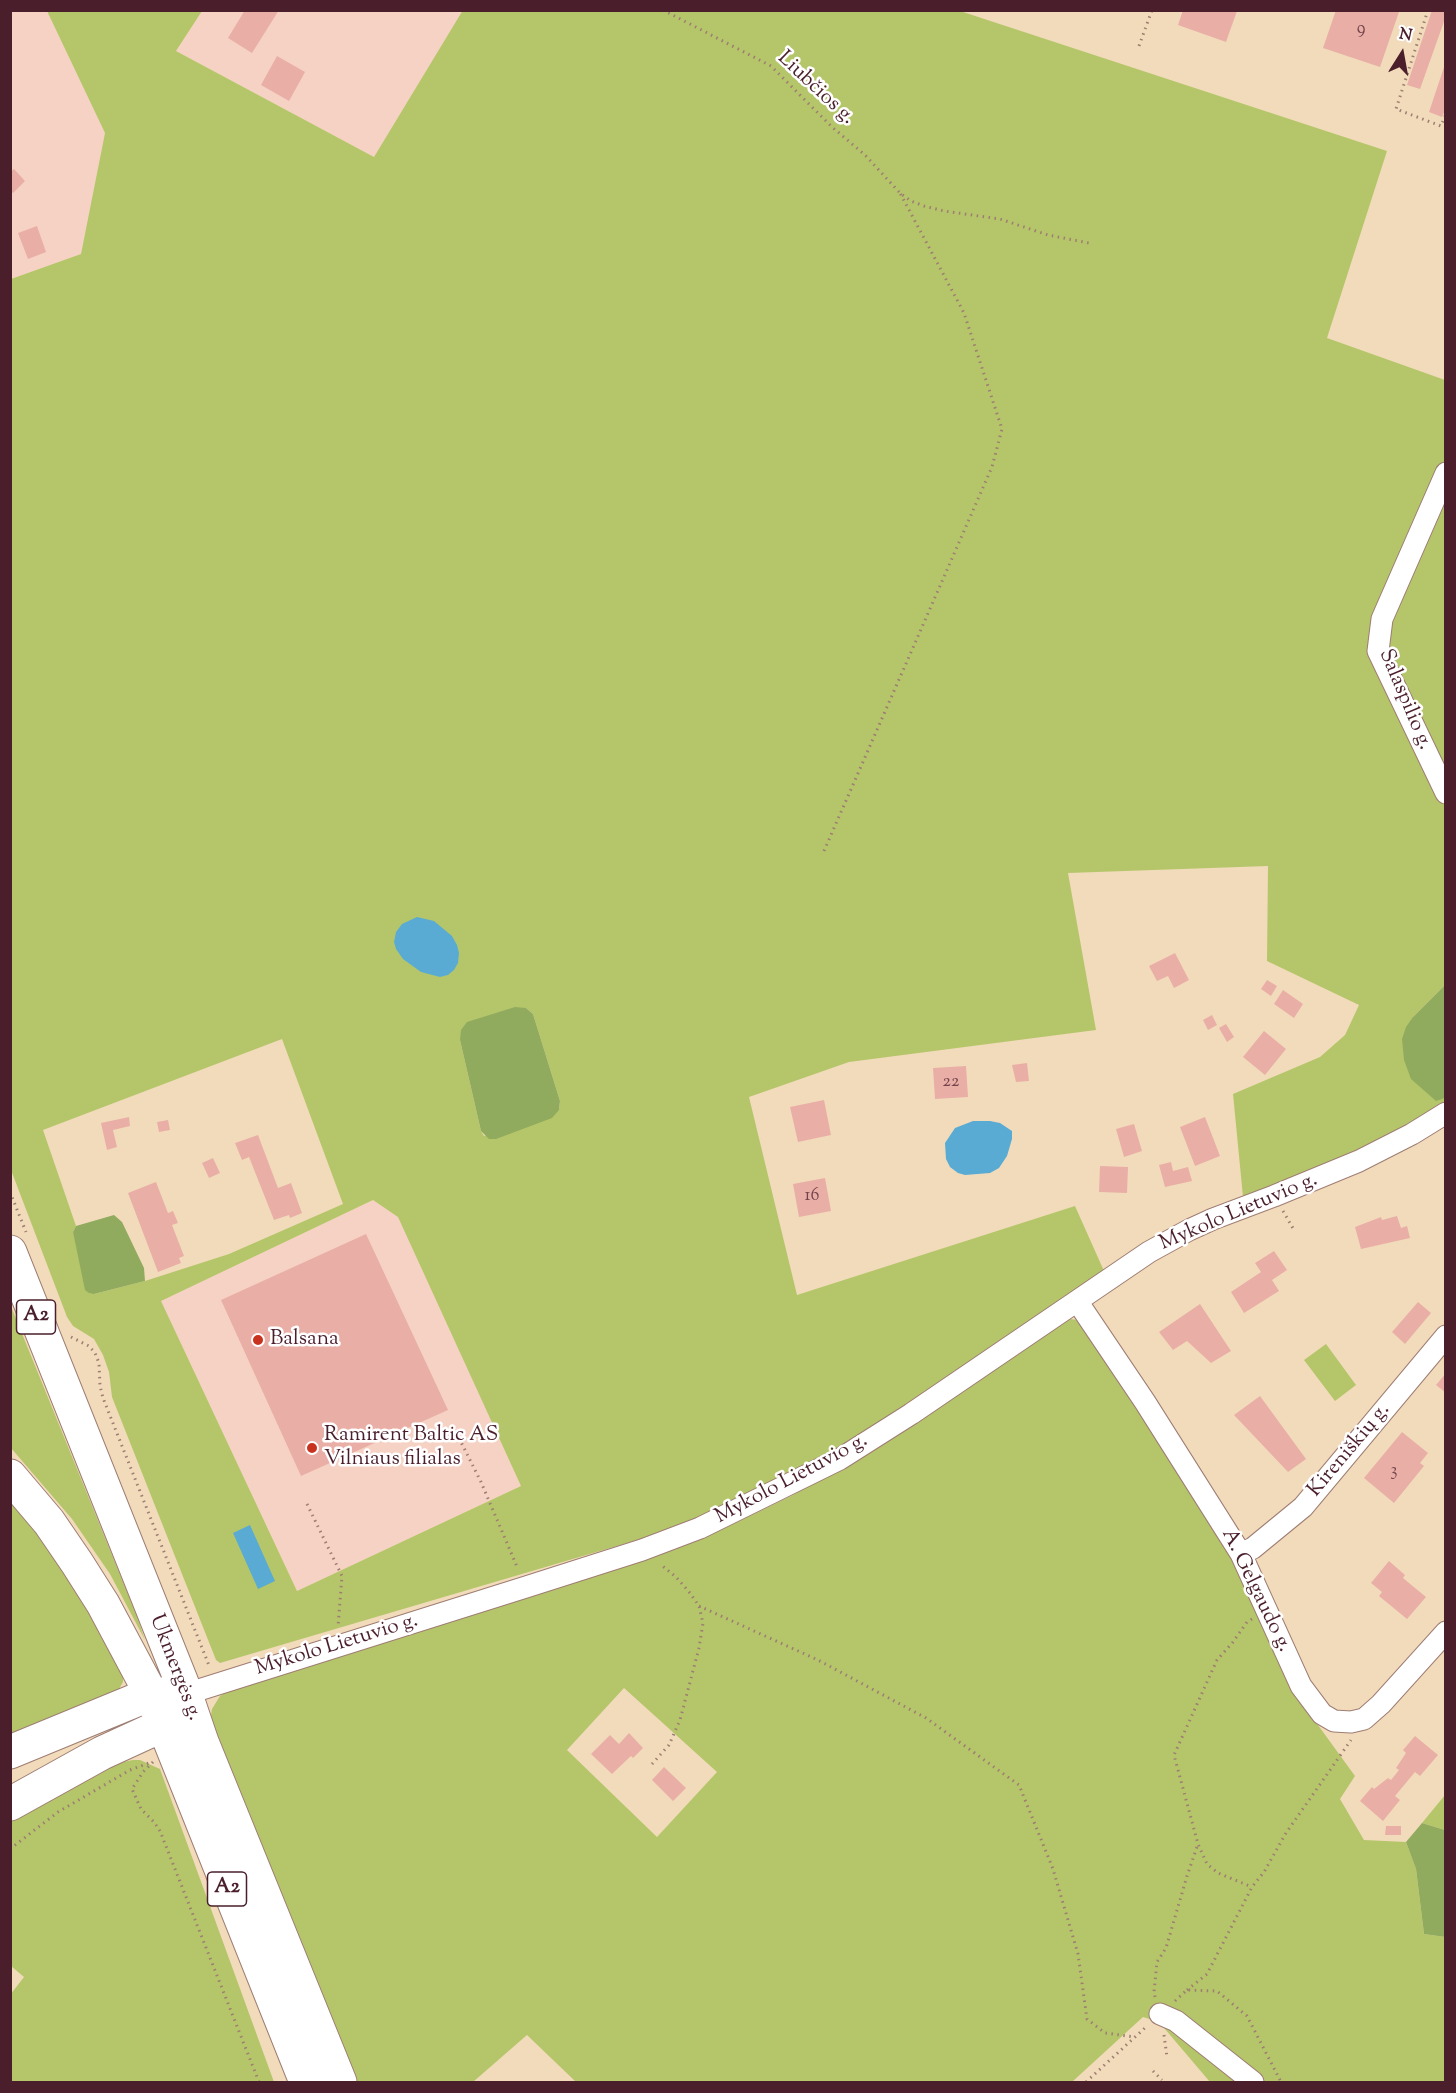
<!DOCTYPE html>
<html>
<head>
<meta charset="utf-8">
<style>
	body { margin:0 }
	#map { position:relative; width:1456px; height:2093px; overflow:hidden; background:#f2dbbb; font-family:"Sorts Mill Goudy",serif }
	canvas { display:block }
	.frame { position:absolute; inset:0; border:12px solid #4a1f2b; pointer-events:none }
	.north { position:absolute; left:1372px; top:24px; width:60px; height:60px; -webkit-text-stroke:4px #fff; paint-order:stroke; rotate:11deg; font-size:16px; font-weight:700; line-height:24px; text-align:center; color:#4a1f2b }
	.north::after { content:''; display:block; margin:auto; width:21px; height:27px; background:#4a1f2b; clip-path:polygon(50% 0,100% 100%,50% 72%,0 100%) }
</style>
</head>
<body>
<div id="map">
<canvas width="1456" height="2093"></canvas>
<div class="frame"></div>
<div class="north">N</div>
</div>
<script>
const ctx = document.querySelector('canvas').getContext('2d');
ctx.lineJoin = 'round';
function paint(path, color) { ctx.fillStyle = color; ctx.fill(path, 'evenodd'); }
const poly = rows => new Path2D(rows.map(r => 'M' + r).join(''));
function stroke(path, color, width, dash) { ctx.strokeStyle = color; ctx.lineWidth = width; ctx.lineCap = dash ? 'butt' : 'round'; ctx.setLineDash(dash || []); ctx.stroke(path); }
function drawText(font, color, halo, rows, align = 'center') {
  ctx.font = font + ' "Sorts Mill Goudy",serif'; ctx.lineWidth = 5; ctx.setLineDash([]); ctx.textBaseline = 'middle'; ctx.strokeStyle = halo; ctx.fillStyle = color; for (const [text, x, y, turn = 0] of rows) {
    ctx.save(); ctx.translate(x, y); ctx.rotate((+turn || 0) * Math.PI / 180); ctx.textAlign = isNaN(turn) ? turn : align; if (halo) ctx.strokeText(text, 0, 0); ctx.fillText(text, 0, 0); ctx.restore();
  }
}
paint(poly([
	[10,11,47,11,105,133,81,254,11,279],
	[202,11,463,11,374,157,176,51],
	[373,1200,398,1216,521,1486,297,1591,161,1301]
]), '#f6d2c4');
paint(poly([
	[463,10,960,11,1387,151,1327,338,1445,380,1445,985,1413,1017,1436,1100,1445,1098,1445,1105,1431,1114,1302,1178,1243,1197,1233,1094,1320,1057,1345,1035,1359,1005,1267,961,1268,866,1068,873,1096,1030,849,1062,749,1097,797,1295,1075,1206,1104,1271,1064,1301,830,1455,700,1519,644,1538,220,1663,216,1660,112,1397,109,1372,103,1355,94,1339,73,1326,67,1317,11,1170,11,279,81,254,105,133,47,11,202,11,176,51,374,157],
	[526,1008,533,1014,560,1101,559,1110,484,1136,481,1131,460,1040],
	[282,1039,343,1204,229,1254,145,1281,94,1294,73,1232,76,1226,43,1130],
	[373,1200,398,1217,521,1486,297,1591,161,1301],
	[10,1304,136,1614,145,1640,110,1574,72,1519,11,1448],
	[1070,1319,1078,1320,1089,1328,1232,1553,1294,1692,1355,1776,1340,1799,1364,1840,1406,1842,1416,1869,1424,1934,1445,1937,1445,2082,1210,2082,1159,2022,1143,2017,1072,2082,576,2082,527,2035,473,2082,356,2082,210,1721,212,1709,220,1696,227,1692,229,1688,640,1561,721,1530,793,1495,901,1431],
	[624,1688,717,1772,657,1837,567,1750],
	[1326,1344,1356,1385,1335,1401,1304,1360],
	[10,1498,74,1582,123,1673,123,1682,116,1694,10,1737],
	[133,1760,140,1760,160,1769,274,2082,11,2082,10,1995,24,1977,11,1966,11,1821,35,1805,80,1782,123,1762],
	[1445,1795,1445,1830,1422,1823]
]), '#b5c66a');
paint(poly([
	[1445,985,1445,1098,1436,1101,1411,1079,1404,1060,1402,1039,1406,1027,1413,1017],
	[515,1007,526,1008,533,1014,560,1101,559,1110,552,1118,496,1139,489,1139,481,1131,460,1040,461,1030,467,1022],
	[114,1215,122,1222,144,1268,145,1281,94,1294,89,1293,85,1290,73,1232,76,1226],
	[1422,1823,1445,1830,1445,1937,1424,1934,1416,1869,1406,1842]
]), '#90ab5e');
paint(poly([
	[417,917,434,921,452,936,457,945,459,953,458,963,454,970,448,975,440,977,421,972,403,959,396,949,394,942,396,932,402,924],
	[973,1121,990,1121,1000,1123,1012,1131,1012,1139,1007,1156,999,1168,990,1173,965,1175,958,1173,950,1167,946,1159,945,1143,955,1128],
	[250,1525,275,1581,258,1589,233,1533]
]), '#59abd4');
paint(poly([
	[245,10,279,10,252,53,228,38],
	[1183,10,1235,10,1237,11,1226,42,1178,25],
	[1336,10,1399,12,1380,67,1323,48],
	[1432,10,1446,10,1446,16,1420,89,1407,85],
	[277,56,305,72,289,101,261,85],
	[1445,64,1446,108,1442,117,1429,112],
	[14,169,25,181,13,193,10,190,10,172],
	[37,226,46,252,28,259,18,233],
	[1175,953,1189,980,1174,988,1168,976,1157,981,1149,966],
	[1267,980,1277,986,1271,996,1261,989],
	[1283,990,1303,1004,1294,1018,1274,1004],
	[1212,1015,1217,1025,1208,1030,1203,1020],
	[1226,1024,1234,1037,1227,1042,1219,1028],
	[1264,1031,1286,1049,1265,1075,1243,1057],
	[1027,1063,1029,1081,1016,1082,1012,1065],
	[966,1066,968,1097,935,1099,933,1068],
	[824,1100,831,1135,798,1142,790,1107],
	[129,1117,130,1126,113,1130,117,1147,107,1150,101,1123],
	[1205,1117,1220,1156,1195,1166,1180,1127],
	[168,1120,170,1130,159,1132,157,1122],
	[1134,1124,1142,1151,1124,1157,1116,1129],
	[258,1135,278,1188,291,1183,302,1213,290,1218,289,1215,274,1220,249,1157,242,1160,235,1143],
	[213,1158,220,1173,209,1178,202,1163],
	[1171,1162,1173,1171,1188,1167,1192,1181,1165,1187,1159,1165],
	[1100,1166,1128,1167,1127,1193,1099,1192],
	[825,1178,831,1211,799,1217,793,1184],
	[156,1182,168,1213,173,1211,178,1223,172,1225,184,1256,179,1258,181,1263,158,1272,128,1193],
	[1397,1216,1401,1228,1407,1226,1410,1238,1361,1249,1355,1227,1381,1217,1382,1220],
	[366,1234,448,1410,301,1476,221,1300],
	[1274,1251,1287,1270,1272,1280,1279,1291,1244,1313,1231,1292,1261,1272,1255,1263],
	[1418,1302,1431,1313,1405,1344,1392,1332],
	[1200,1304,1231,1351,1211,1363,1187,1341,1173,1350,1159,1332],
	[1446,1373,1446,1393,1436,1385],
	[1260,1396,1306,1459,1288,1472,1234,1415],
	[1402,1432,1428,1453,1420,1463,1424,1466,1394,1503,1364,1478],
	[1389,1561,1405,1575,1403,1578,1426,1597,1407,1619,1379,1596,1382,1592,1371,1583],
	[629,1733,643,1748,633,1758,631,1756,612,1774,591,1754,610,1735,619,1744],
	[1415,1736,1438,1755,1420,1776,1415,1772,1395,1796,1400,1800,1383,1821,1360,1801,1372,1787,1374,1789,1388,1778,1391,1780,1399,1770,1396,1768,1406,1753,1403,1750],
	[664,1767,686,1788,673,1801,652,1780],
	[1386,1826,1401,1826,1401,1835,1385,1835]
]), '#e9afa6');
const minor = poly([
	[1446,473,1382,619,1378,651,1446,793],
	[1077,1301,1145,1402,1241,1554,1301,1686,1322,1714,1334,1721,1351,1722,1364,1719,1381,1704,1446,1632],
	[1241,1554,1253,1548,1303,1507,1446,1336],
	[186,1694,526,1587,642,1550,700,1528,840,1459,911,1414,1149,1252,1189,1230,1213,1219,1274,1196,1359,1161,1412,1134,1446,1113],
	[1160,2014,1176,2021,1253,2082]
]);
const trunk = poly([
	[10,1252,182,1683,202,1742,340,2082],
	[10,1476,49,1522,77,1563,103,1604,151,1694,306,2082],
	[10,1752,151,1694,171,1694],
	[10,1804,102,1753,163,1725,176,1708]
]);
stroke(minor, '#9e7d73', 23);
stroke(trunk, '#9e7d73', 35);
stroke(poly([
	[663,10,771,66,832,127,865,155,900,193,911,201,924,206,944,211,1000,219,1048,235,1089,243],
	[1428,10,1396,109,1441,126,1446,114],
	[1139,46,1152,10],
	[824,851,992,467,1002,429,964,313,900,193],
	[10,1192,26,1232],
	[1283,1211,1294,1230],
	[71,1337,89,1346,95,1353,99,1363,100,1386,103,1398,210,1668],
	[459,1438,481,1482,518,1569],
	[307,1504,342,1576,338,1627],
	[699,1606,818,1660,926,1718,1019,1785,1053,1869,1078,1954,1087,2019,1105,2033,1135,2037],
	[1252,1619,1247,1622,1233,1642,1217,1660,1174,1755,1198,1844,1207,1864,1218,1873,1252,1887],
	[153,1762,143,1772,132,1789,141,1809,154,1822,160,1831,259,2082],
	[652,1764,669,1745,680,1720,699,1648,703,1623,699,1606,690,1593,676,1577,660,1564],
	[10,1849,58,1812,130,1770,149,1763],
	[1187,1990,1207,1974,1252,1887,1264,1872,1286,1833,1351,1740],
	[1155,1997,1154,1992,1157,1962,1166,1948,1187,1876,1198,1844],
	[1175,2001,1187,1990,1217,1991,1247,2016,1281,2082],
	[1164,2035,1167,2057],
	[1153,2071,1162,2080],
	[1086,2082,1147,2026]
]), '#9e7d73', 3, [1.5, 4.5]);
stroke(minor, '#fff', 21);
stroke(trunk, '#fff', 33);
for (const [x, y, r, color] of [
	[258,1340,6,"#c8321e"],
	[312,1448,6,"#c8321e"]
]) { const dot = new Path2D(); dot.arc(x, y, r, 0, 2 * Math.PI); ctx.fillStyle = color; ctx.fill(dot); stroke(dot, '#fff', 2); }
drawText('18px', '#72434a', null, [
	["9",1361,30],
	["22",951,1083],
	["16",812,1197],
	["3",1394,1472]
]);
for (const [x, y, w] of [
	[36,1317,39],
	[227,1889,39]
]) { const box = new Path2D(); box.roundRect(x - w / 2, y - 17, w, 34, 4.5); ctx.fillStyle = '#fff'; ctx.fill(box); stroke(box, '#4a1f2b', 1.5); }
drawText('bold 20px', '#4a1f2b', null, [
	["A2",36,1317],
	["A2",227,1889]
]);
drawText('21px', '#4a1f2b', '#fff', [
	["Liubčios g.",815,89,43],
	["Salaspilio g.",1404,700,67],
	["Mykolo Lietuvio g.",1239,1213,-23],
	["Kireniškių g.",1350,1451,-50],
	["Mykolo Lietuvio g.",792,1480,-28],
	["A. Gelgaudo g.",1255,1591,64],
	["Mykolo Lietuvio g.",337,1646,-17],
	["Ukmergės g.",174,1668,69]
]);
drawText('21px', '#4a1f2b', '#fff', [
	["Balsana",270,1340],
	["Ramirent Baltic AS",324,1436],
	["Vilniaus filialas",324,1460]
], 'left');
</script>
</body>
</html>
